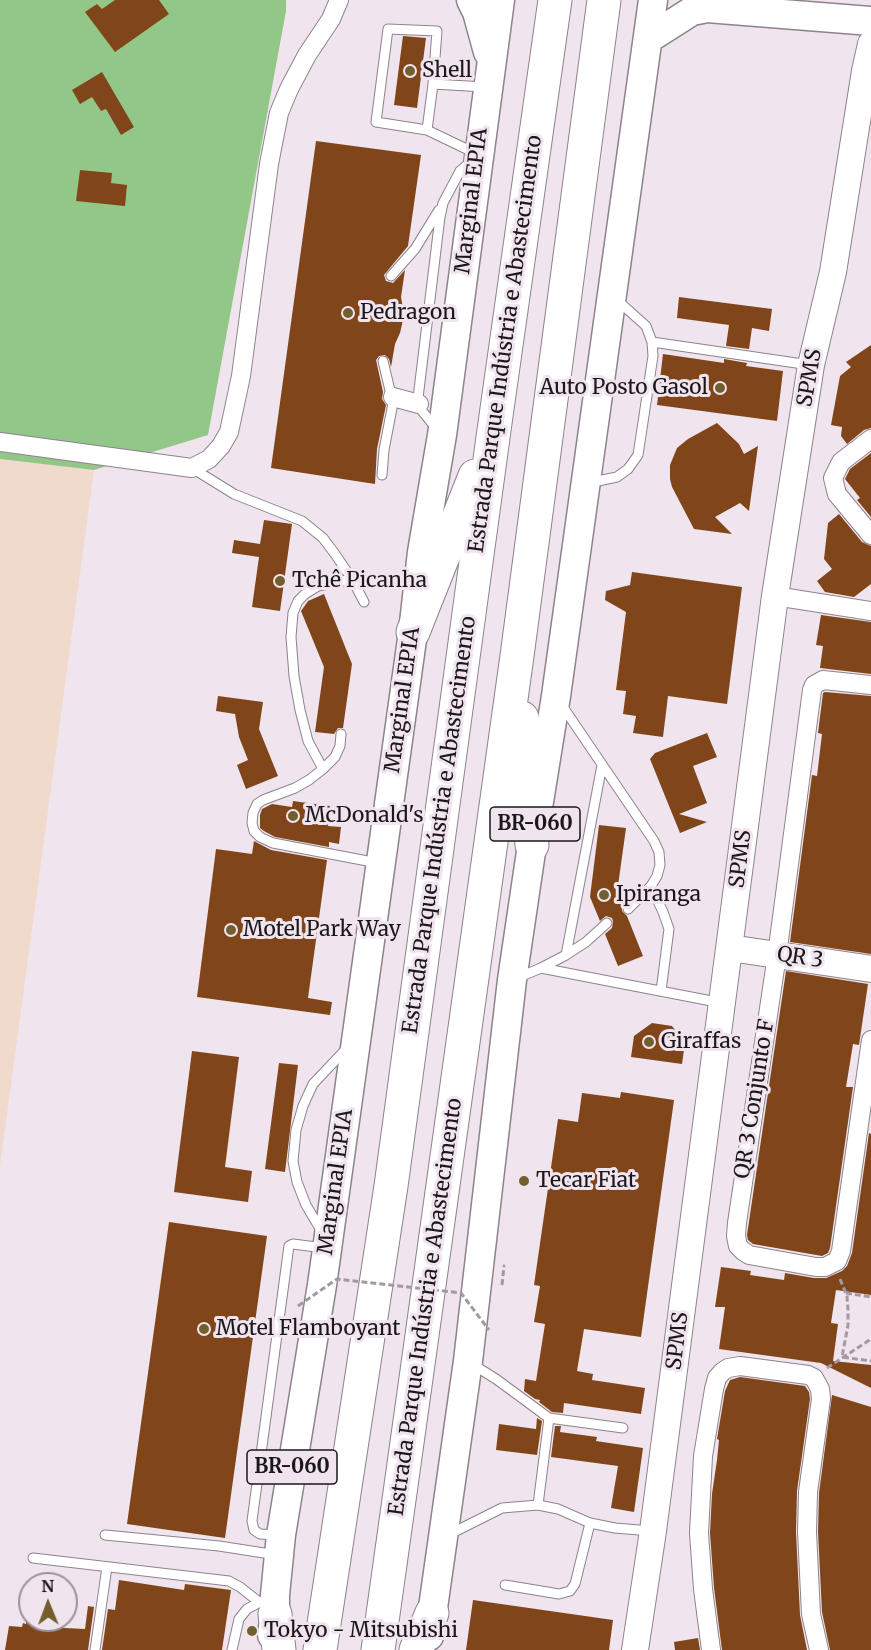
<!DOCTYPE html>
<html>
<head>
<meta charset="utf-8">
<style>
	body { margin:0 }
	#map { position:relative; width:871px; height:1650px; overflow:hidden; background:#f0e4ef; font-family:Merriweather,serif }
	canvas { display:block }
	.north { position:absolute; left:18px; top:1572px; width:60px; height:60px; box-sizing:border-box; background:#f0e4ef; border:2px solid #9b929a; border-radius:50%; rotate:359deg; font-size:16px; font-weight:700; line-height:24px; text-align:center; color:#1b171a }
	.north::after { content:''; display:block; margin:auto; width:21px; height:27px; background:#735f2e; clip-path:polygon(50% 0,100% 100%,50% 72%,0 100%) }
</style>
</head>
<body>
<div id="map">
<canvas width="871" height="1650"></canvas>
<div class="north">N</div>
</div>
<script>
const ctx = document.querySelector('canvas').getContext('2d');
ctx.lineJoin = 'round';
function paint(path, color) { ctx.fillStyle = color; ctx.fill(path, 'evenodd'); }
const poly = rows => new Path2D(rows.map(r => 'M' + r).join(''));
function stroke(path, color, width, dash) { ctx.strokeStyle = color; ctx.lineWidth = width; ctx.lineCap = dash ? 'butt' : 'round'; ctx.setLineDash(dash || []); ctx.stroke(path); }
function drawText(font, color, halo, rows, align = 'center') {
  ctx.font = font + ' Merriweather,serif'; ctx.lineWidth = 6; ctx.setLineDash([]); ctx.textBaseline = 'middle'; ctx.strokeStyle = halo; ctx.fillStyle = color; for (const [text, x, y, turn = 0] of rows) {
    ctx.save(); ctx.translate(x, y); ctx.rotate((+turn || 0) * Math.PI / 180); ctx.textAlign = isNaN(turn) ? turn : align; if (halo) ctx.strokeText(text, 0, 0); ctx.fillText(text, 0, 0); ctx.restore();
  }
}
paint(poly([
	[0,459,94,470,0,1166]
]), '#efdacc');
paint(poly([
	[0,0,286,0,286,11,208,435,94,470,0,459]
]), '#93c788');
paint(poly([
	[115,0,159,0,169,14,115,52,85,12,97,4,102,9],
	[403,36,426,38,417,108,394,105],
	[102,72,134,127,121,135,106,109,101,111,92,97,80,104,72,90],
	[316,141,421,155,408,246,384,275,386,281,393,283,405,270,401,297,403,308,403,320,400,333,395,344,391,367,389,359,385,355,379,356,376,360,383,392,382,399,386,405,377,449,375,484,271,468],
	[80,170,112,173,111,183,127,185,125,206,76,201],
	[679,297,772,309,769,331,752,328,749,349,726,346,729,325,677,318],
	[871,345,871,428,864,430,847,444,841,436,842,427,831,425,840,376,851,367,846,362],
	[663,354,724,363,724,359,747,363,746,366,783,371,777,421,657,405],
	[717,423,739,444,744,454,758,446,749,511,740,503,715,517,732,534,694,529,672,487,670,479,670,465,677,448,688,439],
	[871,453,871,517,857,500,860,498,845,479,850,469],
	[839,514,862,542,871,546,871,584,854,597,825,592,817,581,832,569,824,559,828,523],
	[264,520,292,524,280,611,252,607,259,557,232,553,234,540,260,544],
	[632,572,742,587,727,704,668,696,663,737,633,733,636,716,623,714,626,691,616,690,626,612,605,600,606,591,630,585],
	[324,594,352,664,343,728,338,728,334,734,315,732,324,667,301,611,308,601],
	[821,615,871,622,871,674,820,668,823,646,816,645],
	[825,692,871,696,871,954,790,942,812,775,817,776,822,734,818,733,823,693],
	[218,696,263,702,259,729,278,776,246,789,237,765,248,760,239,737,235,714,216,711],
	[707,733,717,757,693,766,707,803,679,814,707,822,680,833,650,759,655,753],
	[293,801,330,806,328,826,341,827,339,844,329,842,329,847,275,837,264,831,260,828,260,815,262,809,272,804,292,807],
	[599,825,626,828,617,893,622,905,622,911,627,916,643,956,618,966,605,934,612,928,613,921,612,918,606,916,600,921,590,897],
	[254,841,271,850,327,860,308,998,332,1002,330,1015,197,997,216,849,252,854],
	[786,971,868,984,859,1045,853,1044,846,1087,853,1087,830,1248,828,1253,822,1256,753,1244,748,1240,747,1235],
	[652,1023,672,1026,685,1043,682,1064,631,1057,634,1036],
	[192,1051,239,1057,225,1167,252,1171,248,1202,174,1192],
	[279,1063,298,1065,285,1172,265,1169],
	[621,1092,674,1100,641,1337,584,1329,577,1371,593,1374,592,1380,645,1388,641,1414,564,1403,563,1413,552,1412,539,1402,540,1400,535,1399,524,1391,525,1379,536,1381,545,1324,534,1322,540,1286,534,1285,558,1119,578,1122,582,1093,620,1098],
	[869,1133,871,1134,871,1295,836,1290,831,1323,838,1324,833,1361,871,1365,871,1388,821,1363,719,1349,725,1307,715,1307,721,1267,751,1271,750,1275,784,1280,785,1273,814,1278,826,1278,842,1271,847,1266,852,1253],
	[169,1222,267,1236,225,1538,127,1524],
	[740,1377,805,1386,809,1392,810,1399,797,1491,796,1532,800,1615,807,1650,722,1650,714,1588,710,1533,712,1494,717,1460,719,1440,717,1439,725,1391,730,1380],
	[832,1395,871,1407,871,1650,830,1650,822,1612,818,1532,819,1493],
	[537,1418,542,1421,537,1455,496,1450,499,1424,536,1429],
	[555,1426,561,1426,560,1432,597,1437,596,1441,643,1448,634,1512,611,1508,618,1466,551,1457],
	[119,1580,184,1590,185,1584,231,1590,222,1650,102,1650,108,1609,115,1610],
	[473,1600,613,1620,609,1650,466,1650],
	[88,1606,94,1607,88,1650,5,1650,9,1626,22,1627,23,1623,26,1624,26,1620,46,1621,45,1627,85,1629],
	[698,1638,700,1650,675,1650,674,1642]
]), '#804619');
const lane = poly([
	[433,84,427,130,376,122,388,29,437,31,433,84,485,87],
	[427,130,479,155,460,171,443,203,440,217,418,398,422,411,436,428],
	[391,276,415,249,439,210],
	[652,342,810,365],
	[192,468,234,494,302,521,323,538,335,554,352,579,364,602],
	[382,475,384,450,393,403,383,361],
	[588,483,617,477,628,469,638,455,653,356,652,342,646,326,616,299],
	[561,704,654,841,659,852,660,865,657,876,651,886,628,909],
	[341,734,340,746,335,757,323,769,309,780,295,788,263,800,257,804,253,813,252,823,254,831,260,837,273,843,378,863],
	[323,769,308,741,300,710,294,676,291,637,293,613,298,601,305,594,318,586,352,579],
	[651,886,663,912,669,929,661,991],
	[566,955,602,765],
	[541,968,722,1003],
	[517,978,541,968,566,955,586,942,607,923],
	[322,1232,306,1205,297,1182,293,1161,296,1130,303,1106,313,1084,348,1047],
	[472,1364,496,1379,549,1418,623,1428],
	[538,1505,549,1418],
	[450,1534,502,1508,538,1505,558,1509,590,1523,615,1528,651,1531],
	[105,1535,219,1546,277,1555],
	[276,1535,260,1534,254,1530,252,1521,288,1253,289,1246,293,1244,324,1248],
	[33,1558,229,1581,240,1587,259,1602],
	[505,1585,559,1594,570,1591,575,1584,590,1523],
	[95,1650,107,1567],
	[232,1650,239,1619,247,1609,262,1601]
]);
const street = poly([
	[393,397,419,404],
	[871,439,841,462,833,478,837,494,871,535],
	[0,442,192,468,209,459,221,446,229,432,241,376,269,164,279,113,289,89,307,55,331,19,339,0],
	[775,596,871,611],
	[871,685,823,680,814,685,812,690,777,955,737,1223,736,1236,738,1246,743,1251,749,1255,816,1267,825,1267,837,1261,841,1251,871,1040],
	[711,1650,703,1589,699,1533,703,1456,714,1389,717,1378,722,1372,728,1368,740,1366,808,1375,814,1378,820,1389,821,1399,808,1492,807,1532,811,1614,819,1650]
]);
const secondary = poly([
	[730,948,871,969],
	[635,1650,653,1531,775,596,811,365,833,272,865,71,871,44]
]);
const primary = poly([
	[471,0,477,12,488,52],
	[648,39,692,11,707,8,871,21],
	[272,1635,275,1614,275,1595,281,1535,322,1285,413,632,422,552,442,435,500,0],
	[429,1636,468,1361,512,980,532,845,556,696,653,0]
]);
const highway = poly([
	[413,632,475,476],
	[522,718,532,845],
	[275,1614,279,1650],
	[320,1650,391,1186,494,430,555,0],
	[378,1650,517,656,604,0],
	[416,1650,432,1613]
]);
stroke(lane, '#8d838d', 11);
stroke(street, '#8d838d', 20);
stroke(secondary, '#8d838d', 28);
stroke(primary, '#8d838d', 31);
stroke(highway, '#8d838d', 35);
stroke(poly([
	[840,1279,847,1296,848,1310,848,1325,842,1357,871,1361],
	[502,1285,504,1266,503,1266],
	[846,1293,871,1297],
	[827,1368,871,1339]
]), '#a299a1', 3, [6, 3]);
stroke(lane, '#fff', 9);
stroke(street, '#fff', 18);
stroke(secondary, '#fff', 26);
stroke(primary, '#fff', 28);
stroke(highway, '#fff', 33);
stroke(poly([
	[298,1306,337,1279,461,1293,489,1330]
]), '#a299a1', 3, [6, 3]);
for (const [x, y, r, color] of [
	[410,71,6,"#735f2e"],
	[348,313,6,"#735f2e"],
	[720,388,6,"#735f2e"],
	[280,581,6,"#735f2e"],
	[293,816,6,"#735f2e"],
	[604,895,6,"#735f2e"],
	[231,930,6,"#735f2e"],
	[649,1042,6,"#735f2e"],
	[524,1181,6,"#735f2e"],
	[204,1329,6,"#735f2e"],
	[252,1631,6,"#735f2e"]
]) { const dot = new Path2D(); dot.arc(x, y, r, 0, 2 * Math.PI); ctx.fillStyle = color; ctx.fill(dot); stroke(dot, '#f0e4ef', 2); }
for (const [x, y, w] of [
	[535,824,90],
	[292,1467,90]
]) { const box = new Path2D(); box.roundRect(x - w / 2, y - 17, w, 34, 4.5); ctx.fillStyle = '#f0e4ef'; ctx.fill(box); stroke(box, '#1b171a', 1.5); }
drawText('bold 20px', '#1b171a', null, [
	["BR-060",535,824],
	["BR-060",292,1467]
]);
drawText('21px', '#1b171a', '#f0e4ef', [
	["Shell",422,71],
	["Pedragon",360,313],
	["Auto Posto Gasol",708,388,"right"],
	["Tchê Picanha",292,581],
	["McDonald's",305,816],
	["Ipiranga",616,895],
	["Motel Park Way",243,930],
	["Giraffas",661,1042],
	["Tecar Fiat",536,1181],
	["Motel Flamboyant",216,1329],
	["Tokyo - Mitsubishi",264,1631]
], 'left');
drawText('21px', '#1b171a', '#f0e4ef', [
	["Marginal EPIA",472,201,-83],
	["Estrada Parque Indústria e Abastecimento",506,344,-82],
	["SPMS",810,378,-80],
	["Marginal EPIA",403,700,-82],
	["Estrada Parque Indústria e Abastecimento",440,825,-82],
	["SPMS",741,859,-83],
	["QR 3",800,958,9],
	["QR 3 Conjunto F",755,1099,-81],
	["Marginal EPIA",336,1182,-82],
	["Estrada Parque Indústria e Abastecimento",426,1307,-82],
	["SPMS",678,1341,-83]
]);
</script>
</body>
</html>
